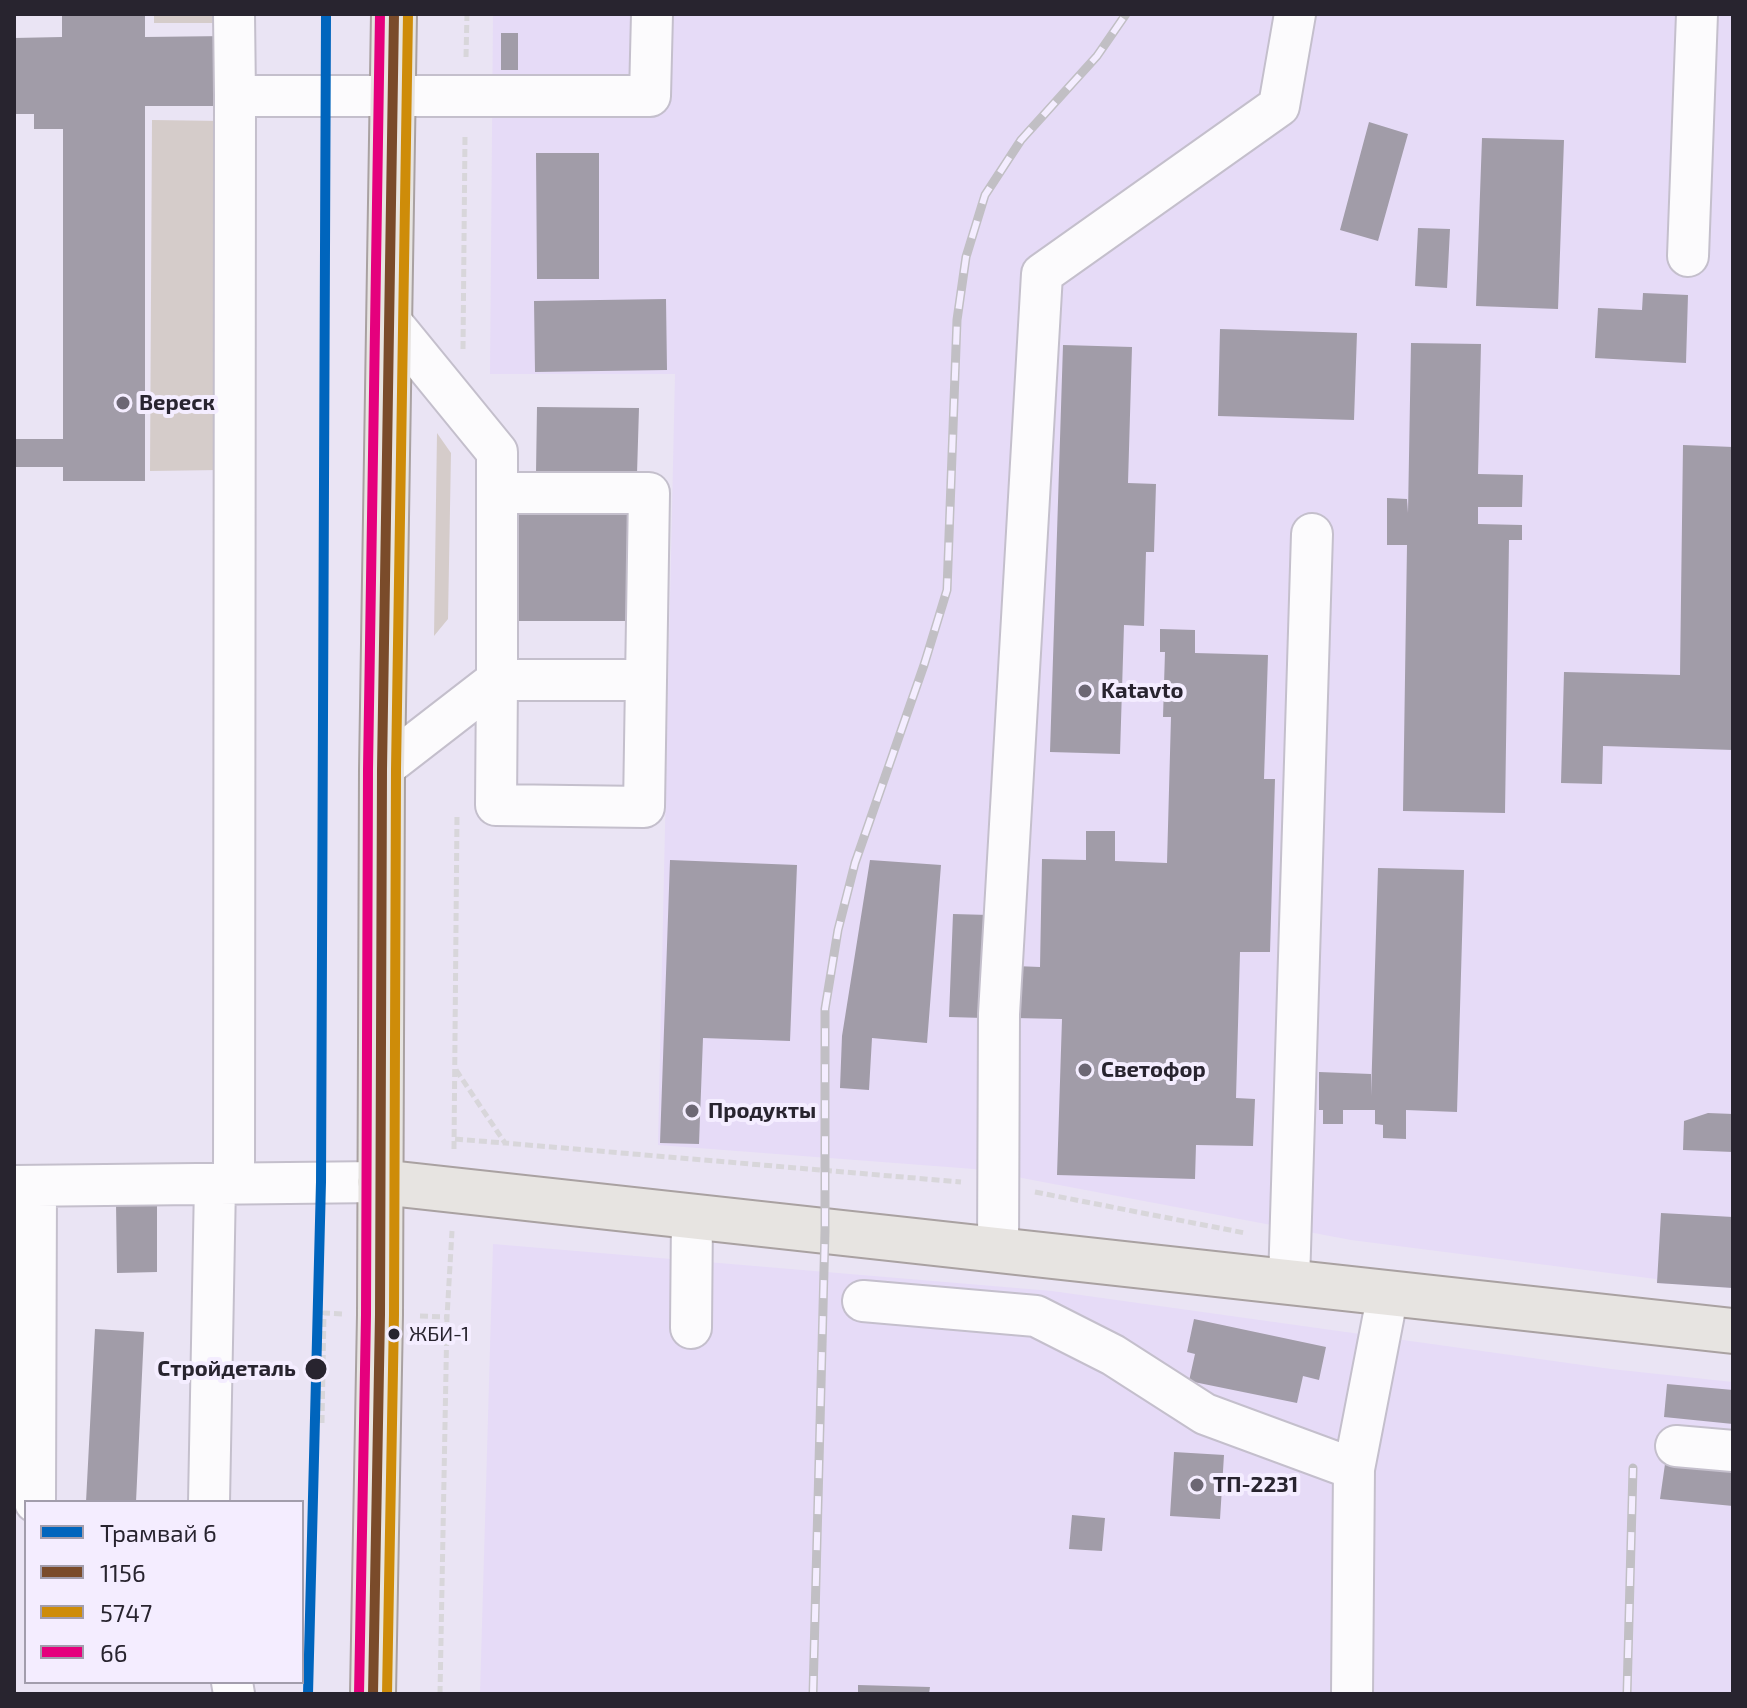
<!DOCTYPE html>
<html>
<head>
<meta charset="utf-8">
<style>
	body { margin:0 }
	#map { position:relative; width:1747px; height:1708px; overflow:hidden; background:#eae4f4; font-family:"Exo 2",sans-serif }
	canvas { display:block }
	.frame { position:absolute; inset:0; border:16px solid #28242f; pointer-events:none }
	.legend { position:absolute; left:24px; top:1500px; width:280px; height:184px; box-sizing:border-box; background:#f4edff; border:2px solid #a29dac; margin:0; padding:10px 14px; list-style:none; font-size:24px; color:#28242f }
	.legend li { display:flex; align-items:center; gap:16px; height:40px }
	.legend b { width:40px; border:2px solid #a29dac }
</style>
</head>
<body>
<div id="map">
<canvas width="1747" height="1708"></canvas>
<div class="frame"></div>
<ul class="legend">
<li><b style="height:10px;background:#0065bd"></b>Трамвай 6</li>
<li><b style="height:10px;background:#7a4b2a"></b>1156</li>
<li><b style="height:10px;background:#ce8c09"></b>5747</li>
<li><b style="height:10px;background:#e5007d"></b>66</li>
</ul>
</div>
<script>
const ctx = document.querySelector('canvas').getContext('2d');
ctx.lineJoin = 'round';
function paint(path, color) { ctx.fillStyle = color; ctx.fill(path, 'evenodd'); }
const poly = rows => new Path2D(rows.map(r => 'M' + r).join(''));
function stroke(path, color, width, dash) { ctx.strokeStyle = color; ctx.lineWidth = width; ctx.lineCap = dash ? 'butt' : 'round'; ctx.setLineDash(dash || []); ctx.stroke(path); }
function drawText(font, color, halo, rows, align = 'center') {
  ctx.font = font + ' "Exo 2",sans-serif'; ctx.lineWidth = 8; ctx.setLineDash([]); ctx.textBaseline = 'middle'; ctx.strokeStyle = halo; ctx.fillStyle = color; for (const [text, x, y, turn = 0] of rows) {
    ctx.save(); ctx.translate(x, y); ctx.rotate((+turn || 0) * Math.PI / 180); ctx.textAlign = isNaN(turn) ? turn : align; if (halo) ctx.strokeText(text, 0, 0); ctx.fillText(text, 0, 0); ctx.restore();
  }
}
paint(poly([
	[493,14,1733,14,1733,1288,1657,1283,1656,1279,1351,1240,974,1169,658,1145,675,374,490,374],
	[493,1244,1052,1291,1611,1369,1733,1382,1733,1694,480,1694]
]), '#e6dbf7');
paint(poly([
	[154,14,218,14,218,23,154,23],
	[152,120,223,121,220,470,150,471],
	[437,433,451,453,448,619,434,636]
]), '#d5ccca');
paint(poly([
	[62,14,145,14,145,37,227,36,228,106,145,106,145,481,63,481,63,467,14,467,14,439,63,439,63,129,34,129,34,114,14,114,14,38,62,37],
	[501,33,518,33,518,70,501,70],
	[1369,122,1408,134,1378,241,1340,230],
	[1482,138,1564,140,1558,309,1476,306],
	[536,153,599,153,599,279,537,279],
	[1418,228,1450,229,1447,288,1415,286],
	[1643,293,1688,295,1686,363,1595,358,1598,308,1642,310],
	[666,299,667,370,535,372,534,301],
	[1220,329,1357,333,1354,420,1218,416],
	[1411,343,1481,344,1478,474,1523,475,1522,507,1478,507,1478,524,1522,525,1522,540,1509,540,1505,813,1403,811,1407,545,1387,545,1387,498,1407,499,1408,513],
	[1063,345,1132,347,1128,483,1156,484,1154,552,1146,552,1144,626,1124,625,1120,754,1050,752],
	[537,407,639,408,637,474,536,473],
	[1683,445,1733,447,1733,750,1603,746,1602,784,1561,783,1564,672,1680,675],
	[509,513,627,513,627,621,508,621],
	[1160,629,1195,630,1195,653,1268,655,1264,779,1275,779,1270,952,1240,952,1236,1098,1255,1099,1253,1146,1196,1145,1195,1179,1057,1175,1062,1019,1014,1018,1015,966,1040,967,1042,859,1086,860,1086,831,1115,831,1115,861,1167,863,1171,717,1163,717,1165,652,1160,652],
	[670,860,797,865,790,1041,703,1038,699,1144,660,1143],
	[870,860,941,865,927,1043,872,1038,869,1090,840,1088,842,1036],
	[1378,868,1464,870,1457,1112,1406,1110,1406,1139,1383,1138,1383,1125,1375,1124,1375,1110,1343,1110,1343,1124,1323,1124,1323,1110,1319,1110,1319,1072,1371,1074,1371,1096],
	[953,914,989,915,984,1018,949,1017],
	[1708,1113,1733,1114,1733,1152,1683,1150,1684,1121],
	[157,1202,157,1272,117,1273,116,1203],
	[1661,1213,1733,1217,1733,1288,1657,1283],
	[1194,1319,1326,1347,1319,1380,1303,1376,1297,1403,1189,1381,1195,1354,1187,1352],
	[95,1329,144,1332,136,1502,86,1502],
	[1667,1384,1733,1390,1733,1424,1664,1417],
	[1174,1452,1224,1455,1220,1519,1170,1516],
	[1665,1464,1733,1470,1733,1506,1660,1499],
	[1072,1515,1105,1518,1102,1551,1069,1549],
	[858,1685,930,1687,929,1694,858,1694]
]), '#a19ca8');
const minor = poly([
	[234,14,235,96,650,96,652,14],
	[1688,256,1697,14],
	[498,493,649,493,644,807,496,805,497,680,646,680],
	[382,769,497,680,497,452,390,321],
	[234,1183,235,96],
	[14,1186,380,1182],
	[998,1250,999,1014,1042,274,1279,106,1295,14],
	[1289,1282,1312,534],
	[863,1301,1036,1316,1113,1355,1205,1414,1354,1469],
	[691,1328,692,1216],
	[1676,1446,1733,1451],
	[35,1502,36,1186],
	[209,1502,215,1184],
	[232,1682,234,1694],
	[1352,1694,1354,1469,1388,1293]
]);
const major = poly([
	[380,1182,1733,1331],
	[373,1694,380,1315,382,769,394,14]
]);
stroke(minor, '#c4bfcc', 44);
stroke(major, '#a9a1a1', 48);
stroke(poly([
	[466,57,467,14],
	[463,349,465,135],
	[456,1070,505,1143,961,1182],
	[455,1139,504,1143],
	[454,1149,457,815],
	[1035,1192,1245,1233],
	[420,1316,447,1317],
	[322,1423,324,1313,342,1314],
	[440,1694,447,1317,452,1231]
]), '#d8d6da', 5, [8, 4]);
stroke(minor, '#fcfbfd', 40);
stroke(major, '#e7e4e1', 44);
const rail = poly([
	[813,1694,825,1231,825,1009,838,930,855,863,924,665,947,590,957,320,966,257,985,195,1021,140,1097,56,1126,14],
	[1627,1694,1633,1468]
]);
stroke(rail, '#c1bfc4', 9);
stroke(rail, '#f4edff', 6, [18]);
stroke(poly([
	[373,1694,380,1315,382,769,394,14]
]), '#7a4b2a', 10);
stroke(poly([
	[387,1694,394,1315,396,769,408,14]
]), '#ce8c09', 10);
stroke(poly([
	[359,1694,366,1315,368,769,380,14]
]), '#e5007d', 10);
stroke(poly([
	[308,1694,321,1182,326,14]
]), '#0065bd', 10);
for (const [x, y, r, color] of [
	[123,403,8,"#6c6774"],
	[1085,691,8,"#6c6774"],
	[1085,1070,8,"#6c6774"],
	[692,1111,8,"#6c6774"],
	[394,1334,7,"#28242f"],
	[316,1369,12,"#28242f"],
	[1197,1485,8,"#6c6774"]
]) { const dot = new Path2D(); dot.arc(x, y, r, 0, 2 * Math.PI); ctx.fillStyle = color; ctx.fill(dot); stroke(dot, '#f4edff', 3); }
drawText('20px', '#28242f', '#f4edff', [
	["ЖБИ-1",409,1334]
], 'left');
drawText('bold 22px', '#28242f', '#f4edff', [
	["Вереск",139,403],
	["Katavto",1101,691],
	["Светофор",1101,1070],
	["Продукты",708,1111],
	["ТП-2231",1213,1485]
], 'left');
drawText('bold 22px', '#28242f', '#f4edff', [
	["Стройдеталь",296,1369]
], 'right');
</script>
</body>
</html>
